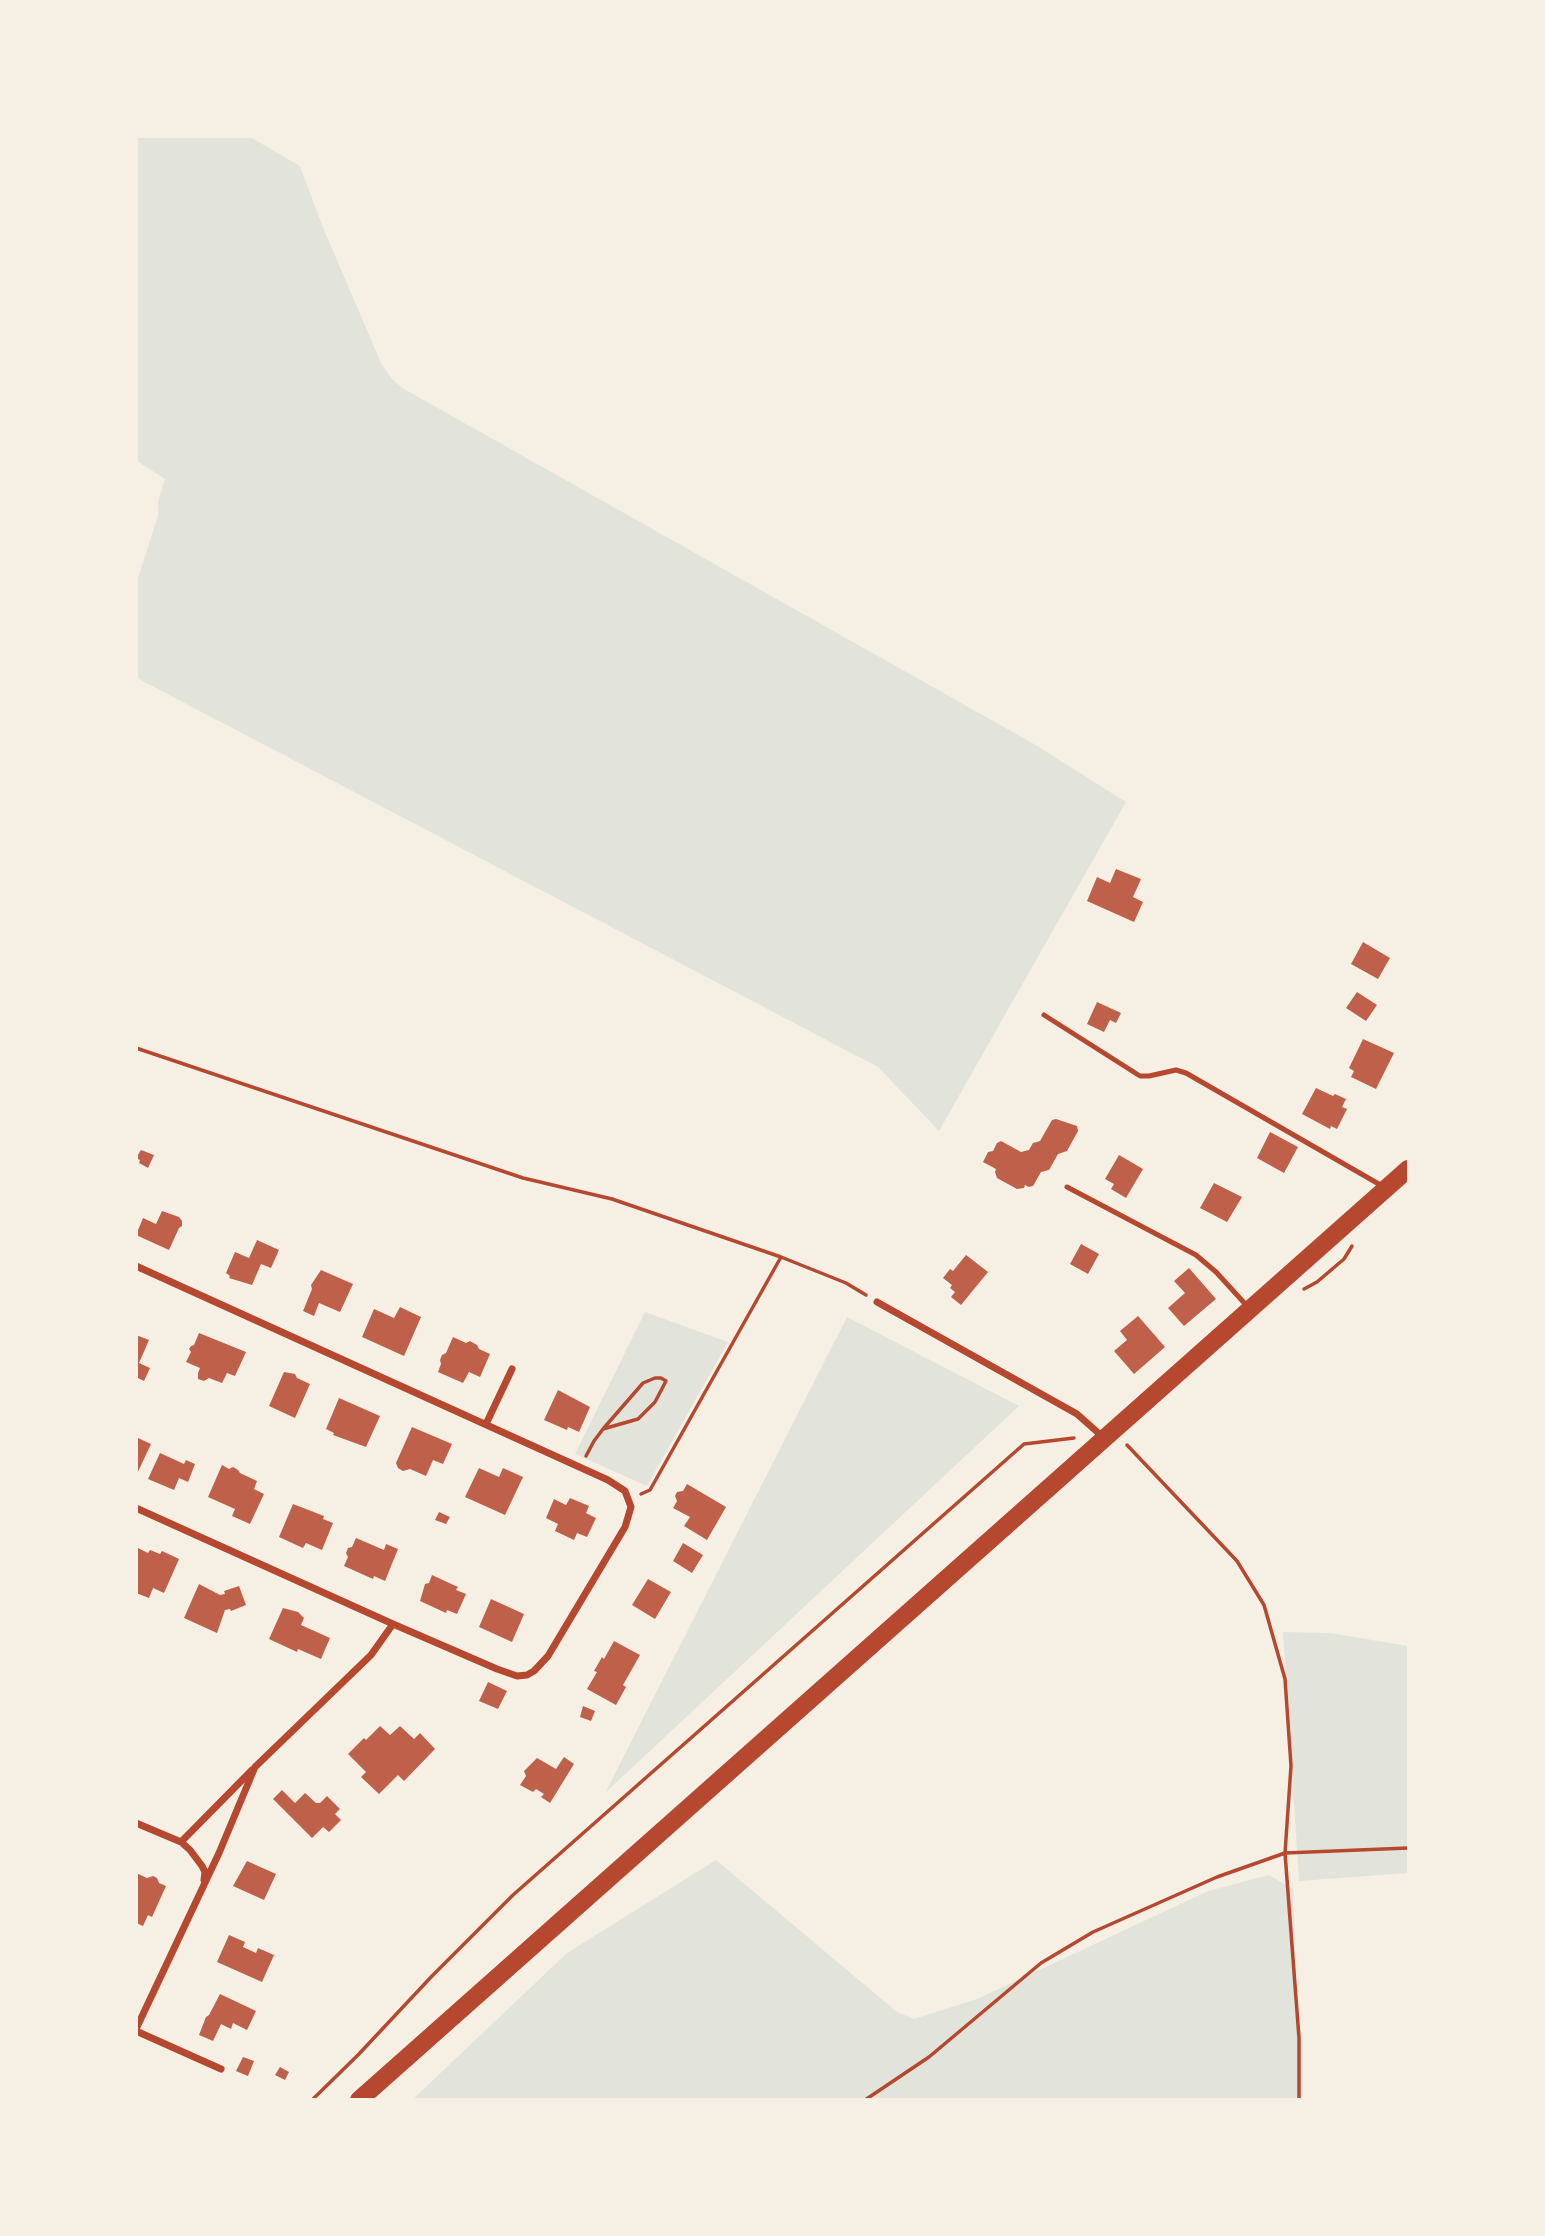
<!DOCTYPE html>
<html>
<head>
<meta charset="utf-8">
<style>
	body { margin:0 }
	#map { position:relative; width:1545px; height:2236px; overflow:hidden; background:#f6efe4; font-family:"Public Sans",sans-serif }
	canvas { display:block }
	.frame { position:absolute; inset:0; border:138px solid #f6efe4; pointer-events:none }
</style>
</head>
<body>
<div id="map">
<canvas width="1545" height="2236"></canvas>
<div class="frame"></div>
</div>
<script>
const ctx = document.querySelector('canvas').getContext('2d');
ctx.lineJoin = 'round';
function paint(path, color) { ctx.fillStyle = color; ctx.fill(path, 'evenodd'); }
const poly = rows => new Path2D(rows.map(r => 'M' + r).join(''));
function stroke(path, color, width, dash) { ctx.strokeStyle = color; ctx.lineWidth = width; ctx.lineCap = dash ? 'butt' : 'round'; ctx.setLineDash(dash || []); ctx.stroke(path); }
paint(poly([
	[136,137,250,137,300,166,322,225,382,365,393,380,404,389,1034,744,1126,802,939,1131,878,1067,137,678,137,581,158,516,158,502,165,479,137,461],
	[645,1312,728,1342,647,1486,575,1454],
	[847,1317,1019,1406,605,1793],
	[1283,1632,1330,1633,1408,1646,1408,1873,1299,1881],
	[716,1860,897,2012,914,2019,977,1999,1208,1891,1269,1875,1293,1889,1300,2099,412,2100,567,1953]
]), '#e2e4dc');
paint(poly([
	[1116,869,1141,879,1133,897,1143,902,1134,922,1087,901,1097,877,1110,883],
	[1363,942,1390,958,1378,979,1351,964],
	[1357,992,1377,1005,1366,1021,1346,1008],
	[1097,1002,1121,1013,1116,1023,1110,1020,1104,1032,1087,1024],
	[1363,1039,1394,1053,1376,1089,1351,1077,1354,1071,1349,1068],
	[1316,1088,1333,1096,1335,1094,1346,1099,1342,1107,1347,1109,1337,1129,1331,1126,1330,1129,1302,1114],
	[1056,1119,1077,1126,1078,1131,1067,1151,1058,1154,1049,1170,1041,1172,1033,1186,1029,1187,1025,1185,1024,1188,1017,1189,997,1178,995,1172,996,1169,983,1162,988,1152,993,1151,997,1143,1001,1141,1021,1152,1029,1150,1033,1143,1040,1141,1052,1120],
	[1270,1132,1298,1147,1284,1173,1257,1158],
	[141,1150,154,1155,148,1168,139,1163,140,1160,136,1158],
	[1119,1155,1143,1169,1126,1198,1111,1189,1114,1184,1105,1179],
	[1214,1183,1242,1197,1227,1222,1200,1208],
	[162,1211,179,1217,182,1221,182,1226,179,1228,169,1250,136,1235,143,1218,156,1224],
	[257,1240,279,1250,271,1268,261,1264,252,1285,229,1278,230,1276,226,1273,235,1252,249,1258],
	[1081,1244,1099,1254,1088,1274,1070,1264],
	[966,1255,988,1272,961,1305,951,1297,955,1292,950,1288,952,1285,943,1278,950,1269,953,1271],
	[1189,1268,1216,1299,1184,1326,1168,1308,1185,1293,1174,1281],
	[321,1270,353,1284,340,1312,319,1303,314,1316,303,1311,312,1289,311,1285],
	[400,1307,421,1317,404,1356,362,1337,374,1309,394,1318],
	[1138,1316,1165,1347,1134,1374,1114,1351,1127,1340,1120,1331],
	[199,1333,246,1352,235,1376,227,1373,222,1383,209,1378,204,1381,198,1379,198,1373,200,1368,186,1362,191,1352,189,1349,191,1346,194,1345],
	[136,1335,149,1340,139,1363,150,1368,144,1381,136,1377],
	[453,1337,466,1343,470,1341,477,1345,479,1349,490,1354,480,1377,469,1372,463,1383,438,1372,441,1364,440,1360,442,1355,446,1353],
	[284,1372,295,1374,297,1378,310,1384,295,1418,269,1406],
	[558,1390,590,1407,579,1432,568,1427,567,1430,544,1420],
	[339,1398,380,1416,366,1447,333,1435,334,1433,326,1429],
	[412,1427,452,1444,443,1464,433,1460,426,1476,410,1469,403,1471,398,1468,396,1463],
	[138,1438,151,1444,136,1476,136,1441],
	[160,1453,184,1464,186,1460,195,1464,188,1482,179,1478,174,1490,148,1479],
	[222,1465,229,1469,233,1467,238,1470,240,1473,257,1481,254,1489,264,1494,250,1524,232,1516,235,1509,208,1497],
	[479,1468,499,1477,503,1468,523,1477,505,1515,465,1497],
	[687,1484,726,1507,707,1540,684,1526,690,1517,673,1508,677,1501,675,1496,677,1492,683,1491],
	[570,1498,589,1506,586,1513,596,1518,587,1537,577,1533,574,1540,555,1531,558,1524,546,1518,554,1499,566,1505],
	[293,1504,324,1516,323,1519,333,1523,322,1550,306,1543,303,1548,279,1537],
	[439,1512,450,1517,446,1524,435,1520],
	[356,1538,384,1550,386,1544,398,1549,385,1581,374,1576,373,1579,344,1566,348,1557,346,1553,348,1548,352,1547],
	[683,1543,703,1555,692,1573,673,1561],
	[136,1547,148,1553,150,1550,160,1554,162,1551,179,1559,164,1593,153,1588,149,1598,136,1593],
	[432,1575,458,1587,456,1590,466,1594,457,1614,447,1610,446,1613,420,1601,425,1584,429,1583],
	[648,1579,671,1592,655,1619,632,1605],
	[199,1584,220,1595,225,1594,224,1591,239,1586,246,1605,231,1611,230,1609,225,1610,217,1633,184,1618],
	[491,1599,524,1614,512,1642,479,1627],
	[283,1608,298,1612,304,1618,301,1625,330,1638,321,1659,298,1649,297,1652,269,1639],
	[614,1641,640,1655,623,1685,626,1687,616,1705,587,1689,597,1672,594,1671,602,1657,604,1659],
	[488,1682,507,1691,498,1709,479,1701],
	[583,1706,595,1711,591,1721,580,1717],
	[380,1726,390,1735,400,1726,414,1739,420,1733,435,1749,404,1781,398,1775,379,1794,361,1777,366,1772,348,1754,364,1738,366,1740],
	[564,1757,574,1764,550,1803,541,1797,544,1794,536,1789,533,1792,520,1785,526,1776,524,1771,537,1758,556,1769],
	[282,1790,295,1803,305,1793,316,1803,320,1803,327,1796,340,1809,335,1814,341,1820,329,1832,323,1827,312,1838,273,1799],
	[247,1861,276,1874,264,1900,233,1886],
	[136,1873,147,1878,153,1876,157,1878,159,1883,166,1886,152,1917,148,1915,143,1926,136,1923],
	[229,1935,245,1942,243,1947,256,1953,258,1948,274,1955,262,1982,217,1962],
	[220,1994,256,2011,247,2030,233,2023,231,2029,221,2024,213,2041,199,2035,206,2017,209,2015],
	[243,2057,254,2061,248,2076,236,2071],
	[280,2067,289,2072,285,2080,275,2075]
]), '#bf614a');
stroke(poly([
	[136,1048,523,1178,612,1199,781,1257,846,1283,866,1295],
	[1304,1289,1317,1282,1344,1259,1352,1246],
	[1127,1445,1237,1561,1264,1605,1285,1679,1291,1766,1285,1853,1299,2038,1299,2100],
	[586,1456,594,1441,603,1429,643,1383,655,1378,661,1378,666,1381,655,1402,638,1419,603,1429],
	[641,1494,650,1490,781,1257],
	[312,2100,358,2055,432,1976,513,1895,1024,1444,1074,1438],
	[865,2100,929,2057,1041,1963,1093,1932,1217,1877,1285,1853,1408,1848]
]), '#b5482f', 3.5);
stroke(poly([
	[1044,1015,1140,1076,1149,1076,1176,1070,1186,1073,1384,1187],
	[1067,1187,1196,1255,1216,1272,1248,1307]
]), '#b5482f', 5);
stroke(poly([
	[136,1266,608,1480,625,1491,631,1507,625,1527,548,1656,534,1671,527,1675,517,1676,497,1669,393,1624,136,1508],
	[877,1302,1077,1414,1104,1438],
	[486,1424,512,1369],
	[136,1823,181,1842,190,1850,202,1866,205,1872,204,1880],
	[181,1842,252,1770],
	[136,2029,219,1853,255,1767,371,1655,393,1624],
	[136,2031,221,2069]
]), '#b5482f', 7);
stroke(poly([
	[359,2100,1408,1169]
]), '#b5482f', 18);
</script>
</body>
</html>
